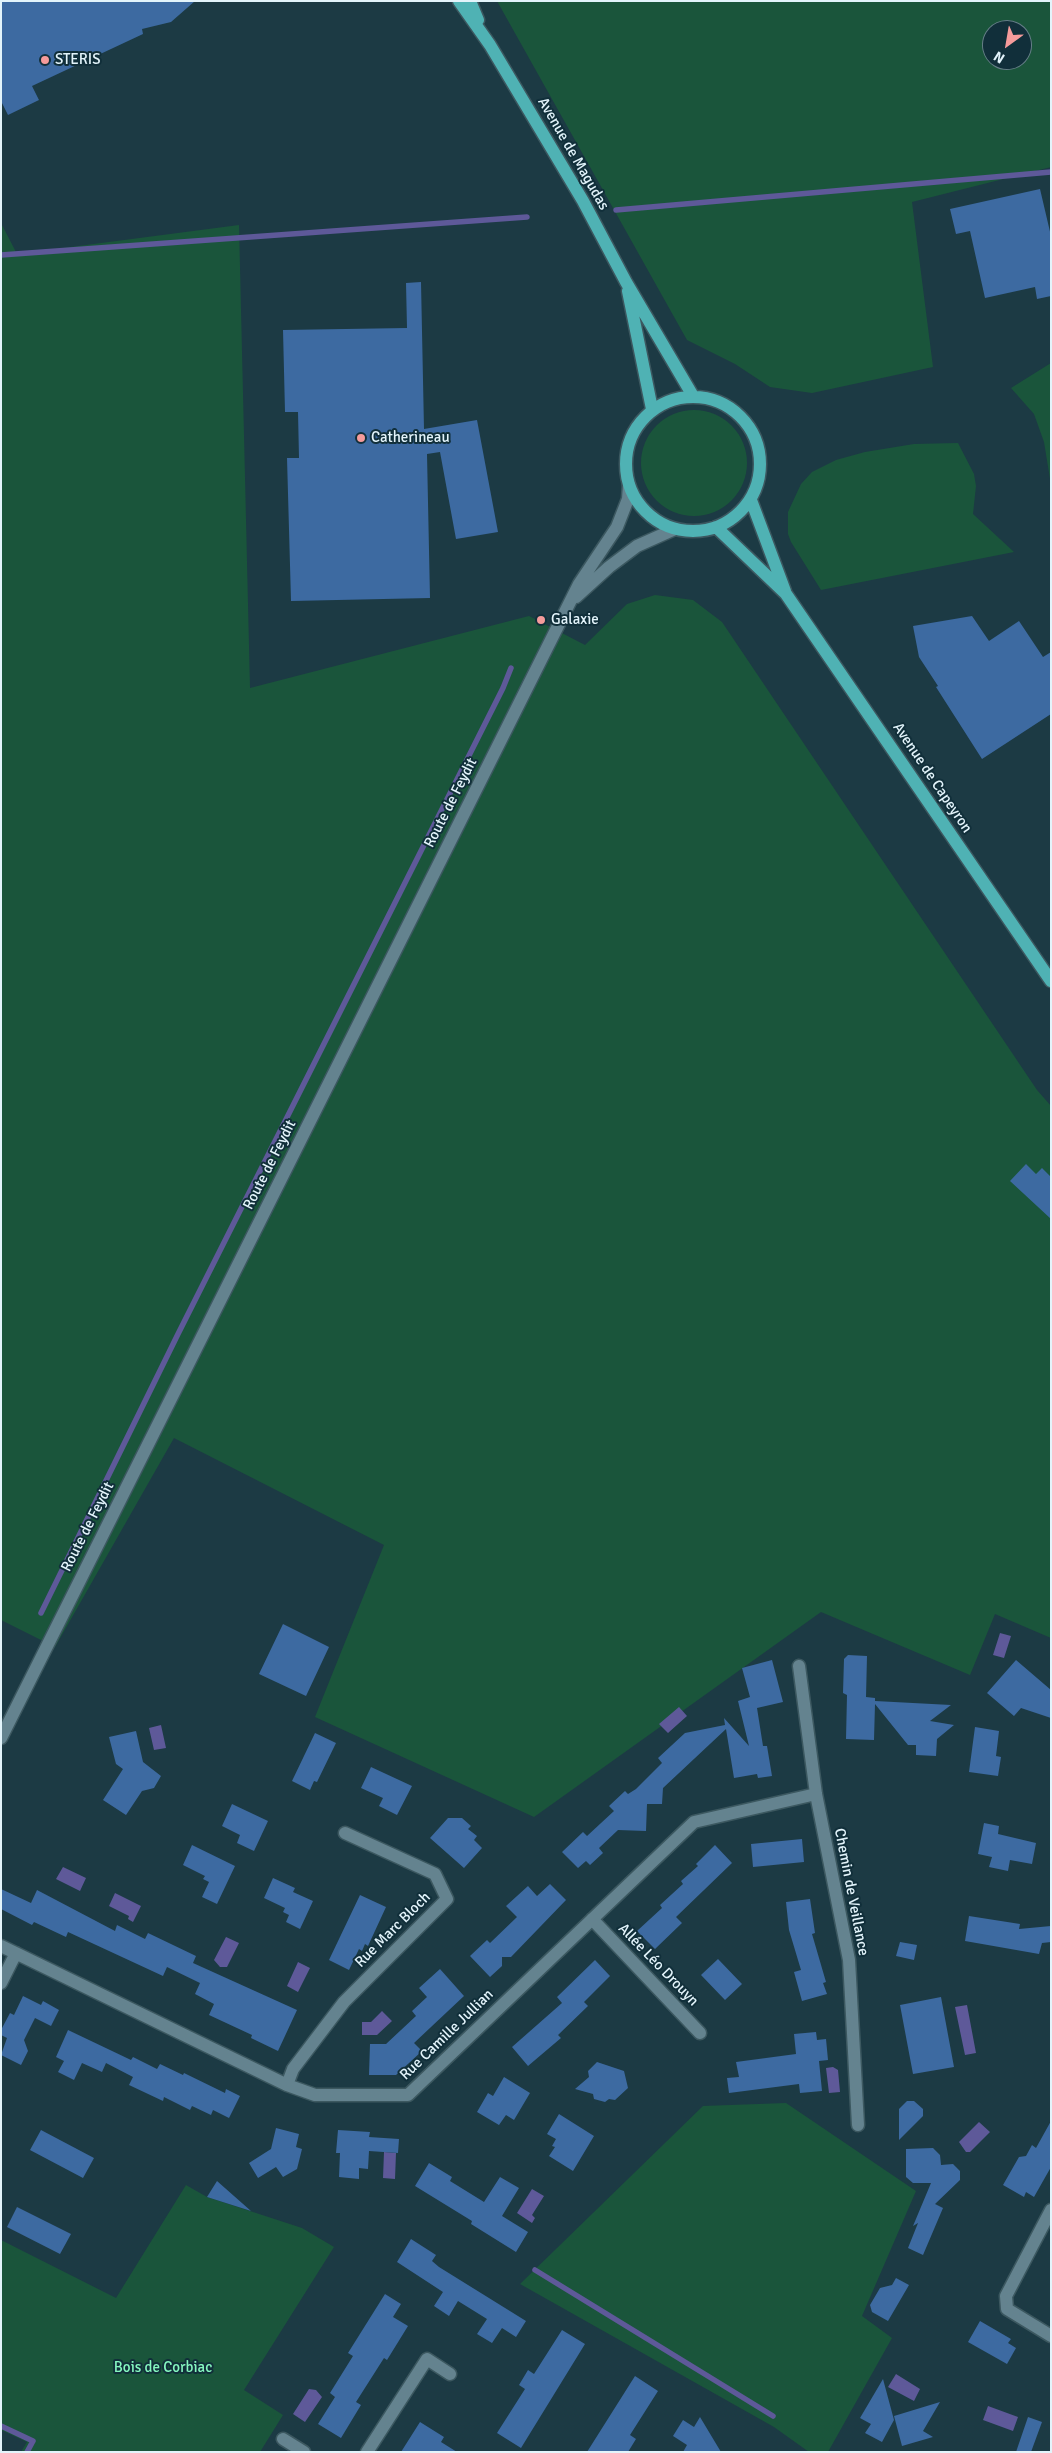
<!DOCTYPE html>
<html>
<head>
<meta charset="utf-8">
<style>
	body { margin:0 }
	#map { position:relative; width:1052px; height:2453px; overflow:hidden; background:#1c3a44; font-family:Signika,sans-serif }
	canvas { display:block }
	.frame { position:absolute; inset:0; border:2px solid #e3f4fb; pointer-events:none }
	.north { position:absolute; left:982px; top:20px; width:50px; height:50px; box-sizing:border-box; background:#112f3a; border:1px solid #657e87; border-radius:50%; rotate:212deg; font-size:14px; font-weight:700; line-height:20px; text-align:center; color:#e3f4fb }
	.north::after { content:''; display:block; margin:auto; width:18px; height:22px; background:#f59b9b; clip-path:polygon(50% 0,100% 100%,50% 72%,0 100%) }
</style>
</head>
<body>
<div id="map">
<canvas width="1052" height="2453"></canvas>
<div class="frame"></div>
<div class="north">N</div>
</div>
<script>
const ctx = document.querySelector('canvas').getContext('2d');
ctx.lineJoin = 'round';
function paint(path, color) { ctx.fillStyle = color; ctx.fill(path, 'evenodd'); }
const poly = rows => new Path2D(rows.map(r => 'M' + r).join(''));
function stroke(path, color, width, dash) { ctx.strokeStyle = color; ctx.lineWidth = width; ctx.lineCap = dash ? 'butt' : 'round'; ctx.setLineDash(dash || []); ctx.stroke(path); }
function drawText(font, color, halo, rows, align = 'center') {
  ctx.font = font + ' Signika,sans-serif'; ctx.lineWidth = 4; ctx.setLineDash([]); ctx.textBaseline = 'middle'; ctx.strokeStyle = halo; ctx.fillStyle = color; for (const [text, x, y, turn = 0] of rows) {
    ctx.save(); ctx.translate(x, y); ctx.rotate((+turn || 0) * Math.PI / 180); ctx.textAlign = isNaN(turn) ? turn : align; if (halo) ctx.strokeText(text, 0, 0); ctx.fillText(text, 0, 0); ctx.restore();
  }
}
paint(poly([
	[497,1,1051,1,1051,167,912,202,933,367,812,393,770,387,735,364,687,340],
	[992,30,1022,30,1022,60,992,60],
	[1,223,17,254,239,225,250,688,529,616,585,645,627,604,655,595,693,600,722,622,1037,1090,1051,1106,1051,1638,995,1614,970,1675,821,1612,534,1817,315,1717,384,1545,174,1438,55,1647,1,1620],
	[1051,363,1051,485,1044,442,1034,414,1011,388],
	'641 463a53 53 0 1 1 106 0a53 53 0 1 1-106 0Z',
	[958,443,974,474,976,486,973,514,1014,552,821,590,791,542,788,534,788,512,801,484,812,472,836,460,865,452,914,444],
	[786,2103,916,2191,862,2316,892,2338,828,2452,809,2452,774,2427,520,2284,703,2106],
	[186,2185,207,2197,302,2228,334,2247,244,2390,283,2415,260,2452,21,2452,27,2442,1,2430,1,2240,116,2298]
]), '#1a553b');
paint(poly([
	[1000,1633,1011,1636,1004,1658,993,1655],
	[679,1707,687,1716,668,1733,659,1724],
	[161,1725,166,1748,154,1750,149,1728],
	[63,1867,86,1878,80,1891,56,1879],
	[115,1893,141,1906,133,1922,128,1919,129,1916,109,1906],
	[226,1937,239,1943,227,1967,220,1967,214,1960],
	[298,1962,310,1968,298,1992,287,1986],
	[967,2005,976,2053,965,2055,955,2007],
	[382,2011,392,2021,377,2035,362,2035,362,2022,371,2022],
	[833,2067,838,2070,840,2092,829,2093,826,2068],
	[979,2122,990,2132,970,2152,966,2152,959,2142],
	[384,2152,396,2153,395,2179,383,2178],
	[532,2189,544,2196,532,2215,535,2218,532,2223,517,2213],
	[896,2374,920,2389,914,2401,888,2387],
	[309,2389,316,2390,322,2397,305,2422,293,2414],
	[988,2406,1018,2417,1013,2431,983,2420]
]), '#5e5999');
stroke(poly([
	[616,210,1051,172],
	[1,255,527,217],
	[41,1613,178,1334,503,688,511,668],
	[535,2270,773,2416],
	[1,2426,33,2441,27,2452]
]), '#5e5999', 5.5);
paint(poly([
	[1,1,195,1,171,22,142,29,143,34,32,86,39,100,8,115,1,101],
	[1040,189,1051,236,1051,296,1037,299,1035,287,985,298,970,231,956,234,950,209],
	[421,282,424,429,477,420,498,532,456,539,440,452,427,454,430,598,291,601,287,458,299,458,298,412,285,412,283,330,407,328,406,283],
	[972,616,989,641,1019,621,1043,657,1051,652,1051,714,982,759,936,687,938,686,919,657,913,626],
	[1026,1164,1036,1174,1042,1168,1051,1177,1051,1219,1010,1181],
	[283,1624,329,1647,306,1696,259,1674],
	[848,1655,867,1656,866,1697,875,1698,875,1701,951,1705,930,1721,954,1725,937,1739,936,1756,916,1755,916,1745,908,1745,875,1704,874,1740,846,1739,847,1695,843,1693,844,1659],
	[772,1660,783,1702,757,1708,763,1746,767,1746,772,1776,758,1778,757,1774,734,1778,726,1729,663,1788,662,1804,647,1804,646,1831,618,1830,599,1848,603,1853,590,1865,586,1861,578,1868,562,1852,583,1832,587,1836,614,1811,609,1806,625,1791,628,1794,636,1789,662,1763,658,1758,685,1733,725,1725,724,1718,749,1746,738,1701,750,1697,742,1668],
	[1016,1660,1051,1690,1051,1718,1021,1708,1014,1716,987,1693],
	[975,1727,999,1731,996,1756,1001,1757,998,1776,969,1772],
	[136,1731,143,1762,161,1776,154,1788,142,1791,126,1815,103,1800,123,1769,116,1764,109,1737],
	[315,1733,336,1743,317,1782,314,1781,310,1790,292,1781],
	[371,1767,412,1786,397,1815,379,1806,383,1798,361,1788],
	[232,1804,268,1821,254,1851,237,1843,240,1835,222,1826],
	[448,1818,462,1818,471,1826,468,1829,477,1836,474,1840,482,1848,464,1868,430,1838],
	[984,1823,999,1826,998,1834,1036,1843,1032,1864,1010,1860,1008,1871,989,1867,992,1857,978,1854],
	[802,1839,804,1862,753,1867,751,1844],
	[192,1845,235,1866,217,1904,202,1897,209,1882,203,1879,205,1876,183,1865],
	[715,1845,732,1863,676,1917,682,1923,655,1949,637,1931,662,1908,660,1905,683,1884,681,1881,698,1866,696,1864],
	[273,1878,295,1888,293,1892,313,1901,300,1929,286,1922,289,1915,283,1912,285,1908,264,1898],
	[550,1884,566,1900,511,1957,502,1957,502,1966,490,1977,470,1956,487,1940,490,1943,517,1917,506,1906,528,1886,537,1896],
	[1,1889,31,1903,37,1890,115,1931,117,1925,145,1939,148,1933,196,1956,193,1963,297,2010,278,2051,251,2038,252,2035,209,2015,214,2004,195,1994,200,1983,167,1967,163,1976,68,1932,66,1937,34,1922,32,1925,1,1909],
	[360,1895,386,1907,368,1946,365,1944,362,1951,359,1949,349,1970,329,1960],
	[810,1899,815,1933,812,1934,826,1982,823,1983,827,1994,802,2001,794,1972,801,1970,789,1930,786,1902],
	[969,1916,1020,1924,1019,1929,1051,1926,1051,1942,1042,1943,1039,1954,965,1941],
	[900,1942,917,1945,914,1960,896,1956],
	[718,1959,742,1984,725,2000,701,1975],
	[595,1960,610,1976,584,2002,588,2006,558,2035,561,2038,528,2066,512,2047,562,2003,557,1997],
	[440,1969,464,1996,414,2043,422,2051,396,2075,369,2075,370,2044,386,2044,416,2016,412,2011,427,1997,419,1988],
	[23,1996,41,2005,43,2001,59,2010,51,2026,35,2018,24,2040,28,2051,21,2065,1,2055,7,2038,1,2035,1,2030,10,2013,14,2015],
	[941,1997,954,2067,913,2074,900,2005],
	[68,2030,131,2060,133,2057,157,2069,160,2064,183,2075,184,2073,225,2093,226,2089,240,2096,229,2118,213,2110,211,2115,192,2106,190,2110,164,2097,163,2101,129,2085,133,2077,106,2063,102,2072,82,2063,74,2080,58,2072,64,2061,56,2057],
	[816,2032,817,2040,826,2039,828,2060,819,2061,822,2091,800,2093,799,2084,729,2093,727,2078,739,2077,736,2062,796,2054,794,2034],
	[597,2062,624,2071,628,2088,615,2100,609,2099,605,2102,594,2099,593,2094,575,2089,589,2077,588,2071],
	[504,2077,530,2093,514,2120,506,2115,499,2125,477,2112,488,2093,493,2096],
	[907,2101,914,2101,923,2109,923,2116,899,2140,899,2109],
	[559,2114,594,2136,573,2171,549,2156,555,2147,552,2146,556,2139,547,2134],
	[1051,2121,1051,2167,1034,2197,1026,2192,1024,2197,1003,2185,1019,2157,1026,2156,1032,2145,1036,2148],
	[276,2128,299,2134,296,2147,302,2149,297,2169,283,2177,276,2167,258,2178,249,2163,271,2149],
	[41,2130,94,2158,83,2178,30,2150],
	[338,2130,370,2132,369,2137,399,2139,398,2153,369,2151,368,2169,359,2168,359,2179,339,2177,340,2153,336,2153],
	[933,2148,940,2155,941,2165,953,2164,960,2171,960,2180,935,2204,943,2208,923,2255,908,2248,918,2223,913,2226,931,2183,913,2183,906,2177,906,2149],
	[429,2163,452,2177,450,2181,484,2202,500,2177,519,2188,502,2216,528,2232,516,2252,471,2224,472,2221,415,2186],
	[217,2181,251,2211,207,2197],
	[17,2207,71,2234,60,2254,7,2227],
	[411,2239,436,2255,432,2261,439,2267,526,2321,516,2337,502,2328,492,2343,477,2334,487,2319,458,2301,449,2316,434,2306,443,2292,397,2262],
	[896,2278,909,2285,888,2321,872,2312,870,2305,880,2288,892,2285],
	[385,2294,401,2304,393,2317,408,2326,387,2360,384,2358,356,2402,361,2405,341,2438,318,2424,335,2397,330,2393,353,2356,348,2353],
	[980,2321,1011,2339,1008,2343,1016,2348,1007,2364,968,2342],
	[562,2330,585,2344,521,2448,497,2433,525,2389,519,2385,528,2370,534,2374],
	[635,2376,658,2391,630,2435,636,2439,628,2452,587,2452],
	[883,2379,894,2420,882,2442,865,2433,871,2424,860,2418],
	[940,2402,923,2431,933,2437,902,2446,894,2416],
	[700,2417,721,2452,683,2452,687,2445,673,2436,683,2420,694,2427],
	[1028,2417,1042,2422,1031,2452,1016,2452],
	[420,2422,444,2437,441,2442,457,2452,401,2452]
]), '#3d6aa1');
const street = poly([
	[799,1666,816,1794,849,1960,858,2125],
	[592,1919,700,2033],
	[1,1946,287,2085,315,2095,408,2095,694,1822,816,1794],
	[1,1983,16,1953],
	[287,2085,293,2069,344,2002,447,1899,435,1874,345,1833],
	[1051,2210,1006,2296,1007,2309,1051,2336],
	[283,2439,304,2452],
	[367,2452,427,2359,450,2374]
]);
const secondary = poly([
	[576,597,609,567,637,546,675,529],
	[1,1738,579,584,617,527,628,499,629,485]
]);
const primary = poly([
	[459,1,490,45,583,201,626,282,693,396],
	[470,1,478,20],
	[628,291,652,409],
	'626 464a67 67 0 1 1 134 0a67 67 0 1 1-134 0Z',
	[751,500,785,591],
	[716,527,786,594,1051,981]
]);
stroke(street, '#3c5860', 15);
stroke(secondary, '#3c5860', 15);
stroke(primary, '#3c5860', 15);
stroke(street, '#64838f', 12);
stroke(secondary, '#64838f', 12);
stroke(primary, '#4fb2b4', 12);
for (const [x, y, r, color] of [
	[45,60,5,"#f59b9b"],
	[361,438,5,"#f59b9b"],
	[541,620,5,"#f59b9b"]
]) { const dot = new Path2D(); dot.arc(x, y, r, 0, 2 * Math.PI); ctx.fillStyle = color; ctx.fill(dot); stroke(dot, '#112f3a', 2); }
drawText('15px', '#e3f4fb', '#112f3a', [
	["STERIS",55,60],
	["Catherineau",371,438],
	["Galaxie",551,620]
], 'left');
drawText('15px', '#e3f4fb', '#112f3a', [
	["Avenue de Magudas",573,154,60],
	["Avenue de Capeyron",932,778,56],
	["Route de Feydit",451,803,-63],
	["Route de Feydit",270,1165,-63],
	["Route de Feydit",88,1527,-63],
	["Chemin de Veillance",851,1892,79],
	["Rue Marc Bloch",393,1930,-45],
	["Allée Léo Drouyn",658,1965,46],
	["Rue Camille Jullian",447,2035,-44]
]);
drawText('15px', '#86f8c0', '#112f3a', [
	["Bois de Corbiac",163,2368]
]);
</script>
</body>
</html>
